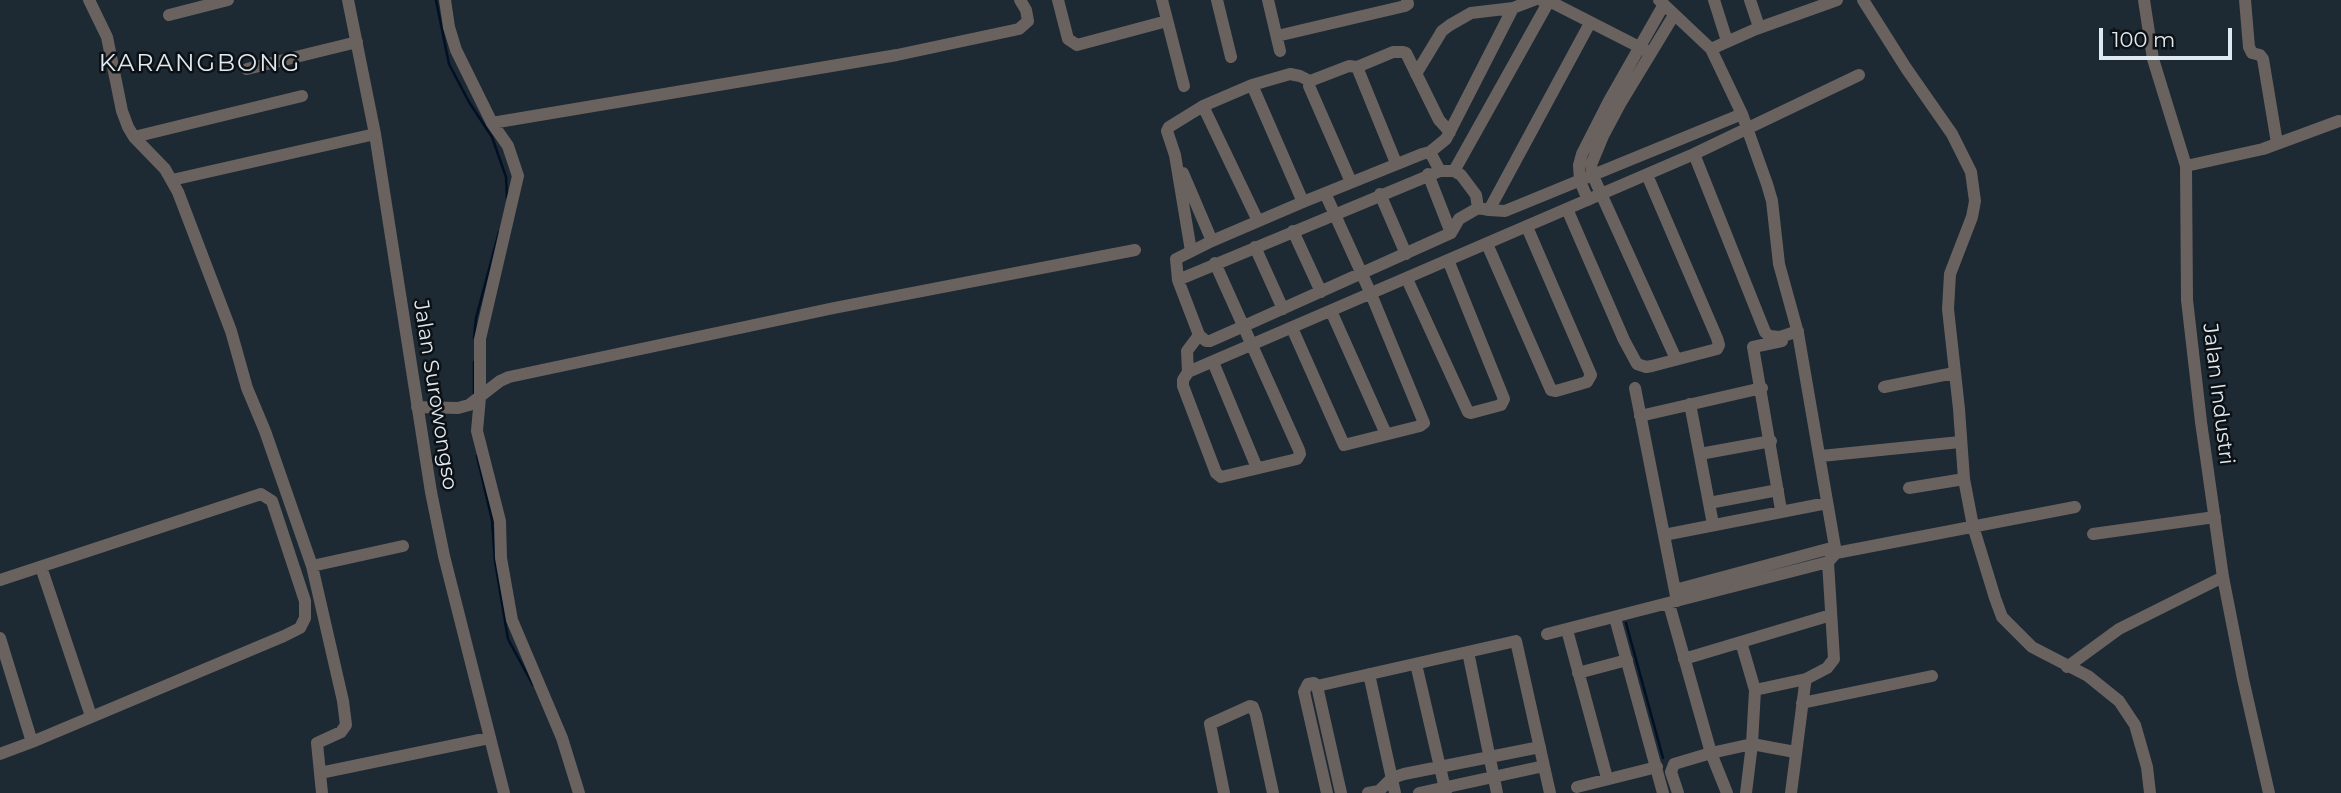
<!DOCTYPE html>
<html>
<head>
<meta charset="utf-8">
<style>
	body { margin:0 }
	#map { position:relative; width:2341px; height:793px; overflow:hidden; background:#1d2933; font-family:Montserrat,sans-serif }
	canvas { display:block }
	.scale { position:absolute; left:2099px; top:28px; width:133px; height:32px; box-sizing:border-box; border:4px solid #e1e9f0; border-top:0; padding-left:9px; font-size:21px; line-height:24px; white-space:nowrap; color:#e1e9f0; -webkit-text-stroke:5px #0c1115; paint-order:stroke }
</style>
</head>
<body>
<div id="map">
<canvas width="2341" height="793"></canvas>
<div class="scale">100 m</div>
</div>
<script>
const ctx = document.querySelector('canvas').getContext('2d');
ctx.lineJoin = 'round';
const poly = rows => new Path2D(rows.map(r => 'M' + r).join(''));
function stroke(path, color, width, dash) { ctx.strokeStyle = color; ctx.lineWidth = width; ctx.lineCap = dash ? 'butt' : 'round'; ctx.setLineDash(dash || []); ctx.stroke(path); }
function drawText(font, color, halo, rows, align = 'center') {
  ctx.font = font + ' Montserrat,sans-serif'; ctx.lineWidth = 5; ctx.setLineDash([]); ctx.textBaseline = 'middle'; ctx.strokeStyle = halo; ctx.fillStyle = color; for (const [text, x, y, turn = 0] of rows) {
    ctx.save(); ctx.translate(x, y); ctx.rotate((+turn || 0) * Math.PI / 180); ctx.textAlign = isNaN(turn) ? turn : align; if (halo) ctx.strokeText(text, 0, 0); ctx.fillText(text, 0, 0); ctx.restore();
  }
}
stroke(poly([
	[436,0,449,64,469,102,492,137,506,177,507,198],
	[474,338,476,318,499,232],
	[474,397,474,362],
	[477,456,492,520,495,561,508,639,533,685],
	[1626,623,1663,758]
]), '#021025', 2.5);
stroke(poly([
	[89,0,107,37,122,111,128,127,134,137,165,169,178,192,231,331,247,388,265,431,312,566,343,701,346,725,341,732,317,743,322,793],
	[348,0,375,134,431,492,444,556,504,793],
	[445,0,449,27,456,50,492,123,508,146,518,176,480,339,480,397,477,431,500,521,501,558,512,620,562,738,579,793],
	[1058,0,1068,39,1077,45,1167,21],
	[1162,0,1184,86],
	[1217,0,1231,57],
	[1268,0,1280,51],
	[1541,0,1549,1,1647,51],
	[1659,0,1711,49,1742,114,1767,184,1772,201,1779,264,1798,333,1836,553],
	[1714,0,1727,41],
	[1750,0,1759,27],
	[1863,0,1906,68,1952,134,1971,172,1975,201,1972,217,1950,274,1948,309,1959,409,1964,479,1973,526,1995,598,2002,617,2032,647,2088,676,2119,701,2135,725,2147,767,2150,793],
	[2144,0,2153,59,2186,166,2187,300,2201,422,2223,577,2243,679,2269,793],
	[2245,0,2249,47,2252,53,2260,55,2263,59,2277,143],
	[169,15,228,0],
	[1674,15,1620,104,1603,136,1591,165,1593,176,1676,359],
	[1277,36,1405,6,1408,4,1407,0],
	[1711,49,1756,29,1837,0],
	[1357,67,1396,163],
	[247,69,357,42],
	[1416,74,1442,31,1450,25,1471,13,1513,8],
	[1252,85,1303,202],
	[1203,106,1258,221],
	[492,123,897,55,1019,29,1028,21,1026,10,1020,0],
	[134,137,302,96],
	[1430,152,1446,139,1513,8,1534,0],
	[1694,154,1765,332,1769,336,1780,337,1798,331],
	[2186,166,2263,149,2339,121],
	[1440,171,1430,152,1422,154,1303,202,1212,241,1176,259,1178,280,1199,335,1206,341,1210,341,1244,326,1451,233,1459,219,1478,208,1489,210,1590,23],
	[1454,171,1549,1],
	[1183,173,1212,241],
	[1428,174,1451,233],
	[172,180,375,134],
	[1351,182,1309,86,1310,81,1349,66,1357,67,1393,52,1403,52,1406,53,1439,120,1450,132],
	[1380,194,1406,254],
	[1588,200,1580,181,1579,165,1582,154,1609,101,1663,6],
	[1567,209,1624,340,1637,364,1646,367,1652,366,1717,349,1719,345,1717,338,1647,175],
	[1489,210,1505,211,1742,114],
	[1293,231,1321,292],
	[1487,244,1551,390,1556,391,1587,382,1591,375,1527,227],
	[1255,247,1283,309],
	[1191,251,1175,155,1167,131,1169,127,1203,106,1252,85,1290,74,1300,76,1310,81],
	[1407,279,1468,412,1471,413,1501,405,1504,399,1448,260],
	[1178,280,1440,171,1454,171,1461,175,1476,195,1478,208],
	[1331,311,1386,434],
	[1292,328,1344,445,1420,426,1424,423,1371,294,1325,193],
	[1199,335,1187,351,1188,372,1183,380,1183,386,1216,473,1221,477,1297,459,1300,454,1299,450,1215,263],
	[1213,362,1257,468],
	[1188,372,1694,154,1859,75],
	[1884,387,1954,373],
	[1635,388,1677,601],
	[1690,404,1713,524],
	[417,407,458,408,469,405,500,381,509,377,834,308,1135,250],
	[1640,416,1762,388],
	[1700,454,1771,441],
	[1821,456,1960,442],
	[1909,488,1964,479],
	[1709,503,1778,490],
	[1781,510,1753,347,1782,341],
	[2093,534,2215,517],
	[1664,535,1827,503],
	[312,566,403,546],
	[41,567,91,716],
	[0,580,261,494,272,501,305,601,305,618,300,628,284,636,32,742],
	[1675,590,1835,547],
	[1669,604,1711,753,1727,793],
	[1615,618,1663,793],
	[1567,630,1607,778],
	[1547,634,1828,562,1836,553,2075,507],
	[0,638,32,742,0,754],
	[1741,642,1755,690,1752,744,1746,793],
	[1468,652,1497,793],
	[1684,659,1831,615],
	[1416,664,1446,793],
	[2067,667,2119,629,2223,577],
	[1578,673,1627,660],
	[1369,674,1395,793],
	[1317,686,1341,793],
	[1755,690,1806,679],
	[1802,703,1932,676],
	[320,773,489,738],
	[1577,787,1657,767],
	[1224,793,1210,724,1250,706,1253,707,1256,715,1273,793],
	[1327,793,1304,692,1308,684,1314,683,1317,686,1516,641,1550,793],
	[1368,793,1379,791,1392,778,1404,774,1540,747],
	[1419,793,1544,766],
	[1678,793,1671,772,1674,764,1711,753,1752,744,1795,752],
	[1791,793,1805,684,1806,679,1827,668,1834,659,1828,562]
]), '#6a625f', 12);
drawText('21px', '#e1e9f0', '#0c1115', [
	["Jalan Industri",2218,394,83],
	["Jalan Surowongso",435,395,81]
]);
ctx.letterSpacing = '2px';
drawText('24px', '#e1e9f0', '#0c1115', [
	["KARANGBONG",200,64]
]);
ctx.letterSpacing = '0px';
</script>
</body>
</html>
